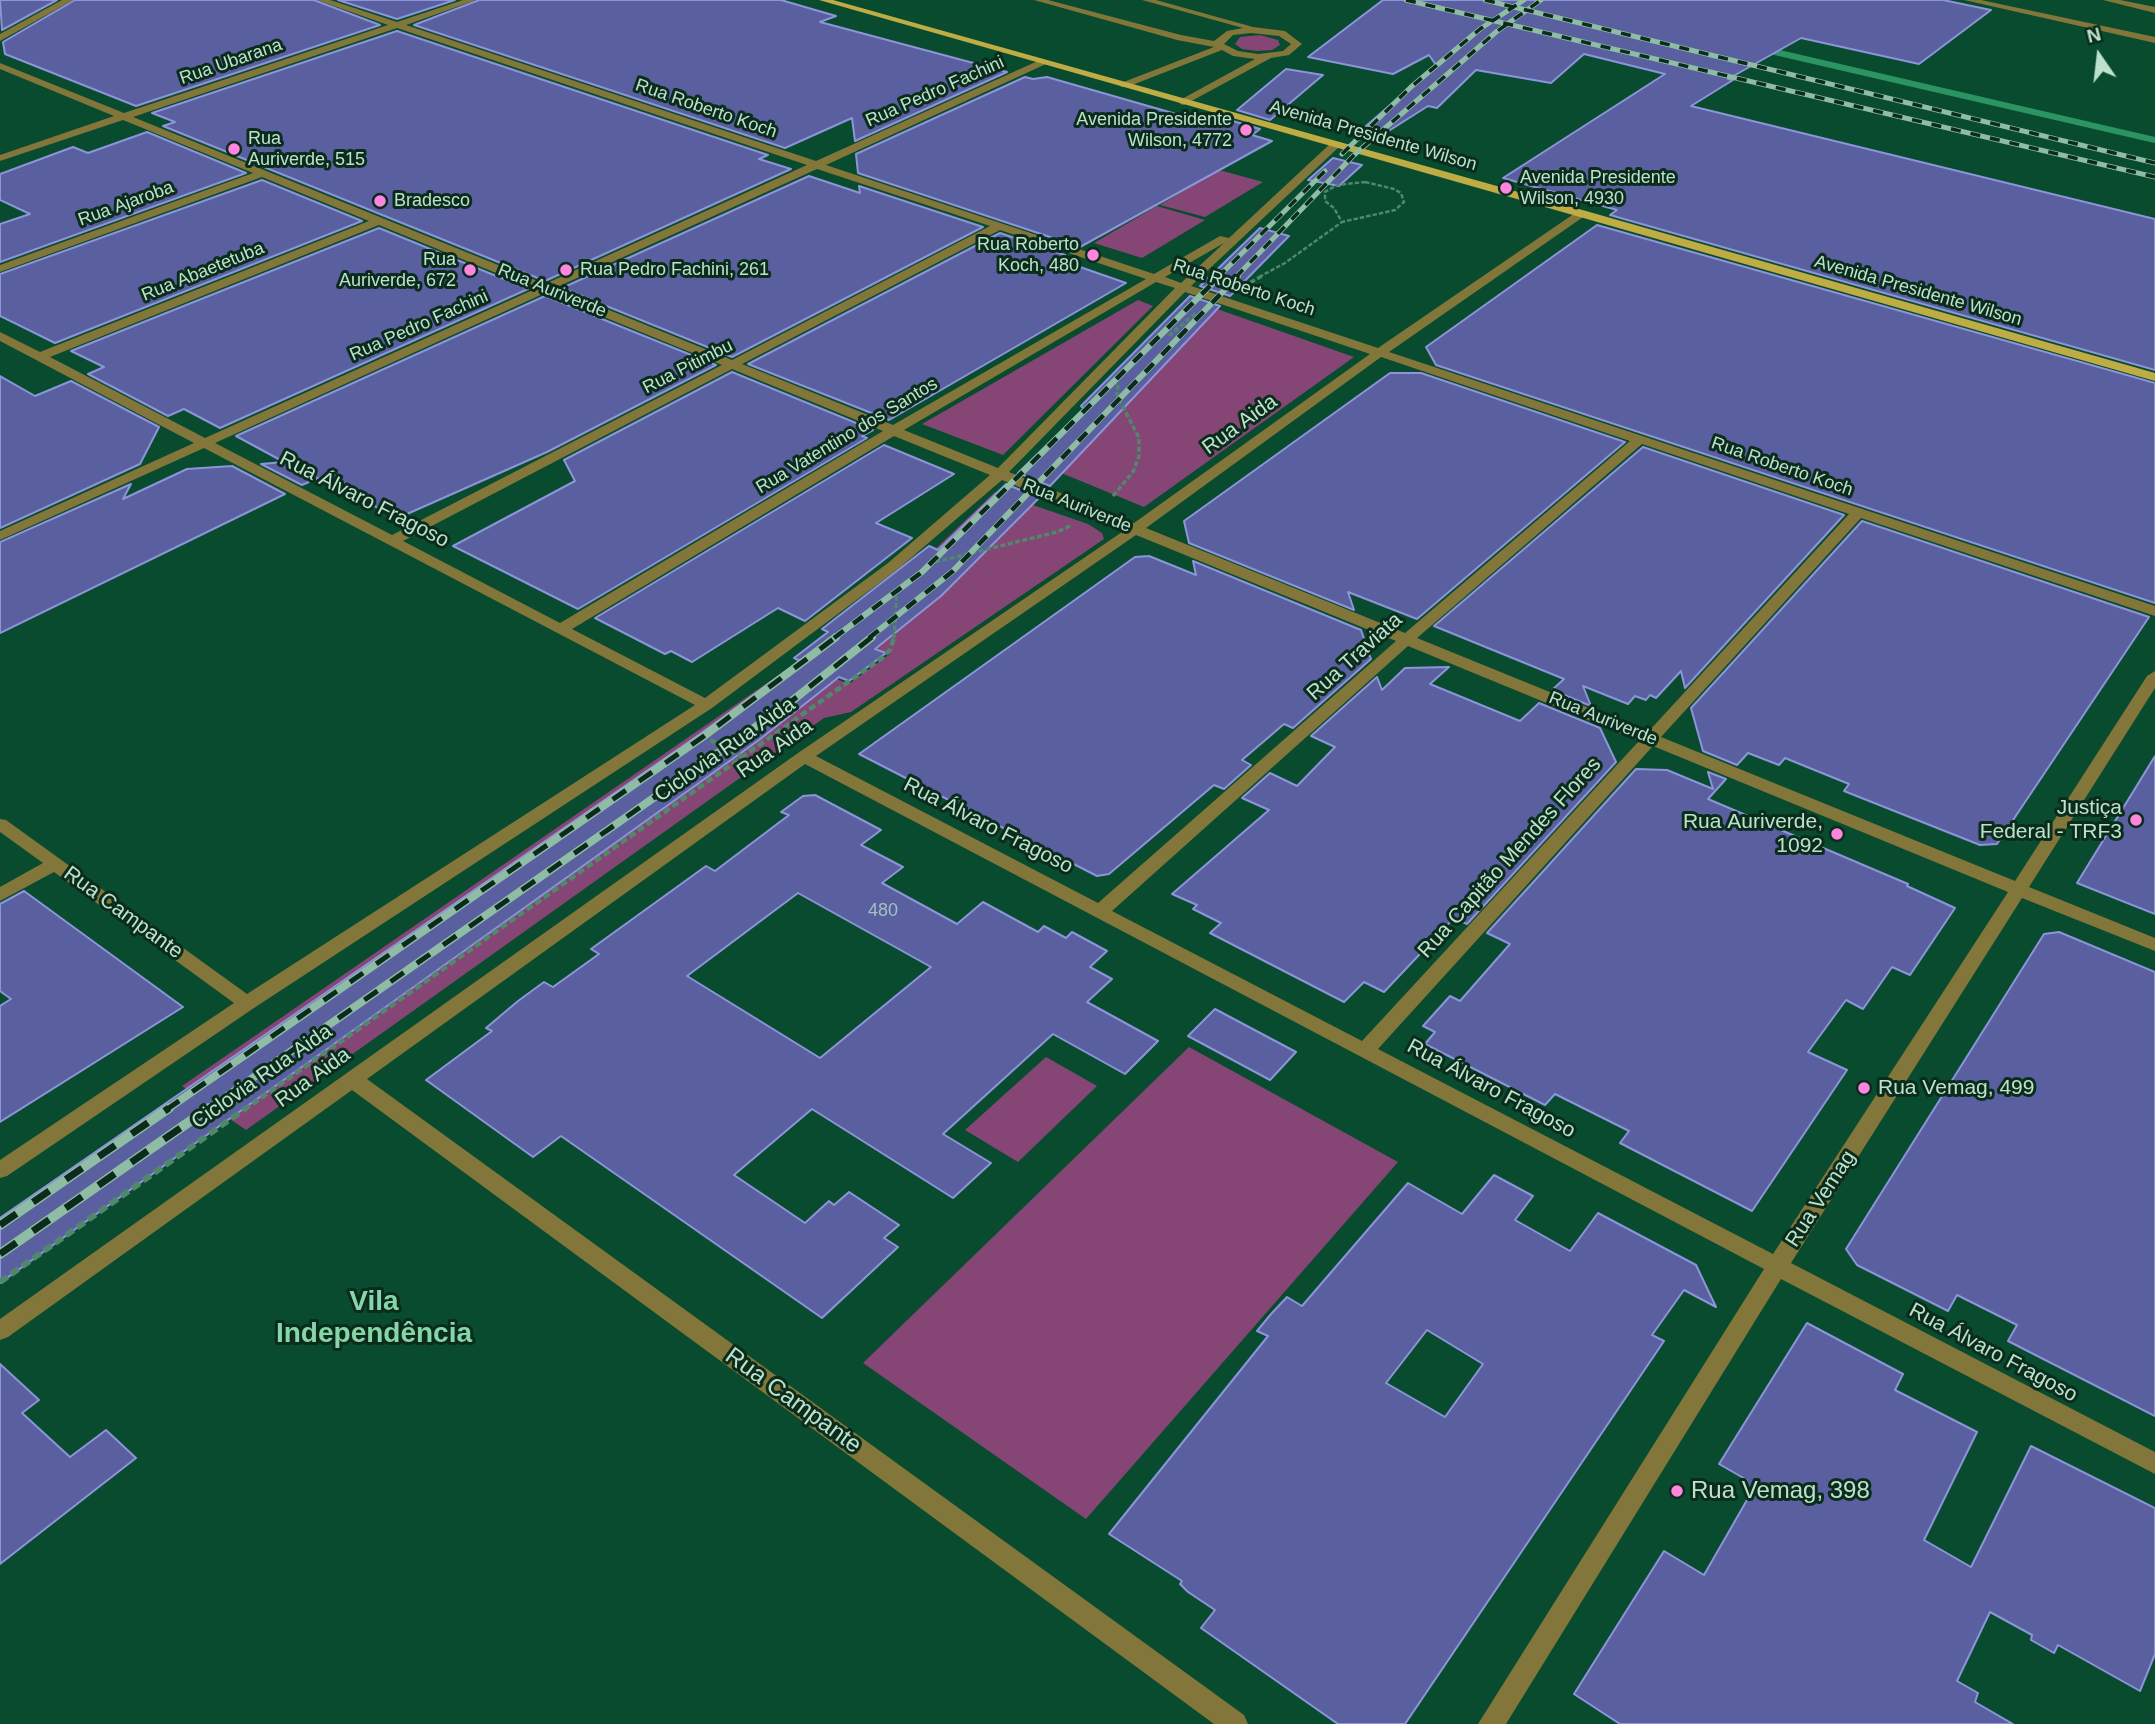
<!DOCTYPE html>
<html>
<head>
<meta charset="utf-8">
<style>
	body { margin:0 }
	#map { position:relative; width:2155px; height:1724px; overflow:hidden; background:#084b2e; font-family:Helvetica,sans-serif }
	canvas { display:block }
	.north { position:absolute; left:2064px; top:21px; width:70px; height:70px; -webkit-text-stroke:5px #0b2c1c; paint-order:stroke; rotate:346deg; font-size:19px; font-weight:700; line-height:28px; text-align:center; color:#bce2cb }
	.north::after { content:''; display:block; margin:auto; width:24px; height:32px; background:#bce2cb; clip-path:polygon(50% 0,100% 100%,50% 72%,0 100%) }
</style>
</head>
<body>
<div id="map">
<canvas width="2155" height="1724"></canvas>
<div class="north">N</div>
</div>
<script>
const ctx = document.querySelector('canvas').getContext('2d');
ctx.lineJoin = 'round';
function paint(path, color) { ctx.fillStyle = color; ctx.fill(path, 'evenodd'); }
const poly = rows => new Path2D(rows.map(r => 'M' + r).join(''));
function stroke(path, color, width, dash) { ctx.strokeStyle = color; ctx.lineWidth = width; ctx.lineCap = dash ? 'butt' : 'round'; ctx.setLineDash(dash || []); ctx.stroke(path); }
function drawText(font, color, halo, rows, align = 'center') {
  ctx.font = font + ' Helvetica,sans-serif'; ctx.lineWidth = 6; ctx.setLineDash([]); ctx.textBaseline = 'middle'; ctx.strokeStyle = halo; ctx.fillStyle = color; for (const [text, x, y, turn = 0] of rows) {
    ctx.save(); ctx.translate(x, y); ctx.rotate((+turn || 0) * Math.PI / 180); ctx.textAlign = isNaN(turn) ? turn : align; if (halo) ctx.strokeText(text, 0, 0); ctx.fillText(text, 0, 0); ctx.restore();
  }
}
paint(poly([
	[1260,35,1278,40,1280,45,1272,50,1257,51,1242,49,1235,44,1240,37],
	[1219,170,1263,182,1205,217,1160,205],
	[1157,206,1205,220,1142,258,1094,243],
	[1138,300,1153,306,1003,455,922,424],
	[1200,303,1354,357,1144,507,1037,463],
	[995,492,1088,524,1102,533,1104,539,851,712,824,718,246,1130,182,1086,796,663,849,684,890,654,838,631,906,577],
	[1189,1047,1398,1162,1086,1519,863,1363],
	[1046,1057,1097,1086,1018,1162,965,1130]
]), '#864675');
stroke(poly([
	[1762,49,2155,140]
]), '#2b9462', 6);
const building = poly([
	[0,0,57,0,2,30,0,0],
	[75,0,314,0,380,25,136,106,5,54,3,42,75,0],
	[338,0,455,0,397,19,338,0],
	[479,0,781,0,836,16,820,22,1007,72,855,141,852,118,785,148,414,25,479,0],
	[1383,0,1943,0,1991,10,1919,64,1801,38,1728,79,1733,80,1691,106,2155,219,2155,370,1610,215,1617,210,1503,178,1665,74,1584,54,1551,83,1476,70,1437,108,1428,106,1376,139,1366,126,1436,65,1429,55,1393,74,1308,57,1383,0],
	[397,31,768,155,759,159,791,169,545,281,163,126,175,122,152,113,397,31],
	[1286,69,1323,75,1270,120,1237,110,1286,69],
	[1025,77,1033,79,1047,77,1218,126,1226,119,1260,129,1252,135,1272,141,1080,247,858,173,856,154,1025,77],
	[147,132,246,173,0,262,0,224,30,214,0,200,0,174,73,147,88,153,147,132],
	[1333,158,1362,165,1339,186,1308,180,1333,158],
	[809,176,860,193,859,186,983,227,732,357,562,288,809,176],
	[262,180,362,221,55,343,0,316,0,274,262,180],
	[1597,225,2155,383,2155,603,1436,365,1426,347,1597,225],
	[379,228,528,289,220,428,184,409,168,416,88,374,104,367,71,351,379,228],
	[1260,228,1289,236,1230,296,1200,286,1260,228],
	[1000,233,1065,255,1057,259,1126,283,889,420,748,364,1000,233],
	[545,296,716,365,547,452,398,518,318,478,302,485,261,464,284,462,236,436,545,296],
	[1190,296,1220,306,1050,486,1018,473,1084,409,1081,406,1190,296],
	[732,372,873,430,862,436,867,438,578,609,453,546,575,481,564,460,732,372],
	[1390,373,1421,373,1625,442,1417,619,1348,592,1354,610,1189,543,1184,521,1390,373],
	[0,376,35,396,71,381,159,427,140,464,0,528,0,376],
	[884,445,954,474,876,523,912,538,805,621,778,608,692,662,671,651,665,654,595,618,884,445],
	[1643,447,1844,515,1685,688,1681,671,1656,698,1650,695,1646,700,1635,696,1628,704,1583,686,1591,706,1552,690,1564,679,1434,626,1643,447],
	[232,466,285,494,0,633,0,542,131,484,123,499,187,469,232,466],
	[1006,484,1039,498,941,596,875,649,886,653,849,681,839,677,759,740,0,1283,0,1218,700,734,800,661,794,658,828,632,822,629,929,546,938,550,1006,484],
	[1862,521,2149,617,1997,844,1980,845,1844,791,1849,784,1785,758,1779,765,1748,753,1737,765,1703,751,1691,708,1862,521],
	[1149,556,1196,575,1193,561,1361,630,1371,659,1293,728,1284,724,1242,760,1251,765,1224,789,1214,785,1109,874,1097,876,859,754,1135,557,1149,556],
	[1449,667,1430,684,1520,721,1539,703,1600,728,1616,762,1467,924,1454,918,1384,992,1364,982,1344,1002,1210,933,1221,923,1193,909,1197,905,1172,894,1269,810,1242,798,1270,773,1297,786,1335,747,1311,736,1377,677,1382,690,1405,668,1449,667],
	[2155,756,2155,914,2077,883,2155,756],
	[1636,769,1667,770,1713,789,1708,772,1726,779,1708,799,1908,884,1907,886,1955,908,1910,975,1892,967,1863,1009,1846,1000,1808,1052,1847,1070,1752,1211,1620,1143,1629,1131,1555,1094,1545,1105,1425,1044,1435,1032,1423,1026,1450,996,1460,1001,1510,944,1487,933,1636,769],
	[815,795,881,830,861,845,903,867,882,883,957,924,983,902,1038,932,1044,926,1066,938,1072,932,1107,951,1090,967,1112,979,1087,1002,1158,1041,1125,1074,1053,1034,943,1134,991,1163,953,1198,812,1109,734,1175,805,1223,829,1201,834,1205,849,1192,899,1225,884,1238,898,1247,822,1318,561,1136,533,1157,426,1080,492,1031,486,1028,518,1001,544,982,553,987,599,954,591,949,706,866,715,871,789,815,781,812,803,796,815,795],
	[798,893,931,967,820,1058,687,976,798,893],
	[24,891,183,1007,0,1122,0,1006,11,999,0,991,0,904,24,891],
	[2059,932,2155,972,2155,1416,2008,1341,2017,1325,1957,1295,1948,1311,1857,1265,1846,1249,2044,934,2059,932],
	[1215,1009,1296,1052,1270,1080,1188,1036,1215,1009],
	[1494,1175,1533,1196,1515,1220,1570,1251,1598,1213,1696,1265,1716,1307,1684,1290,1652,1335,1664,1341,1405,1724,1338,1724,1201,1628,1215,1610,1188,1592,1180,1584,1182,1581,1109,1534,1268,1336,1257,1331,1271,1314,1287,1297,1302,1306,1408,1183,1462,1214,1494,1175],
	[1427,1330,1483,1364,1445,1417,1386,1383,1427,1330],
	[1807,1323,1903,1374,1895,1390,1977,1432,1924,1540,1971,1567,2031,1446,2155,1508,2155,1654,2140,1691,2058,1645,2054,1653,2031,1640,2032,1635,1990,1612,1957,1681,1978,1693,1975,1702,2013,1724,1620,1724,1574,1694,1664,1551,1704,1575,1751,1493,1743,1488,1747,1480,1719,1464,1807,1323],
	[0,1364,39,1400,22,1413,70,1457,106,1430,136,1458,0,1564,0,1364]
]);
paint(building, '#595f9f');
stroke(building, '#8c95d9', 2);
stroke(poly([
	[1365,182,1394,189,1401,193,1404,202,1395,210,1342,222,1334,208,1325,201,1325,192,1337,185,1365,182],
	[1259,277,1285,263,1342,222]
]), '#50876d', 2.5, [4.5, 2]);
stroke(poly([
	[1244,286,1262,276],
	[1169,336,1197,312],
	[1113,496,1133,472,1139,456,1139,438,1117,395,1118,385],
	[935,562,1057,532,1072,525],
	[894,638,897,592]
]), '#50876d', 3.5, [5, 2.5]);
stroke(poly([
	[701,735,755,764],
	[244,1110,882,658,890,650,894,637]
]), '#50876d', 4.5, [7, 3.5]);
stroke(poly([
	[0,1282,246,1108]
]), '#50876d', 6, [9, 4.5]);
paint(poly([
	[62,0,73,0,0,41,0,34,62,0],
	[317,0,330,0,397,22,463,0,476,0,406,25,816,161,1040,60,1046,60,1046,64,826,165,1154,274,1220,236,1229,238,1331,143,1339,143,1339,147,1191,286,1378,348,1578,211,1586,211,1586,215,1389,352,2155,606,2155,616,1861,518,1661,737,2015,881,2147,676,2155,671,2155,688,2029,887,2155,938,2155,951,2022,898,1791,1263,2155,1452,2155,1474,1781,1279,1506,1724,1478,1724,1764,1269,805,764,367,1079,1244,1715,1248,1724,1214,1724,352,1090,8,1337,0,1340,0,1319,798,753,1125,530,1002,480,898,569,712,708,254,1008,7,1176,0,1178,0,1160,234,1003,54,872,0,901,0,887,43,863,0,832,0,819,6,820,247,994,695,705,204,448,0,540,0,531,194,443,0,341,0,332,40,352,369,221,262,177,0,272,0,265,253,173,123,120,0,161,0,155,114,116,0,69,0,63,124,113,388,25,317,0],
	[397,28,807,165,545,284,133,117,397,28],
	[817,169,990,226,732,360,555,288,817,169],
	[379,225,535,289,205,438,50,357,379,225],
	[1000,230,1146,279,893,425,742,364,1000,230],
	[1224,243,1181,283,1165,277,1224,243],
	[1156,282,1175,288,998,468,904,430,1156,282],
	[1185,292,1370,354,1134,523,1009,472,1185,292],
	[545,293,722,365,392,535,215,443,545,293],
	[1381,357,1630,441,1405,633,1146,528,1381,357],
	[732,369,883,431,560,623,403,541,732,369],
	[894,436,990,475,888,563,705,698,572,629,894,436],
	[1642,444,1849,514,1648,732,1417,638,1642,444],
	[1136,535,1396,641,1098,903,816,756,1136,535],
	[1408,646,1639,741,1362,1041,1112,911,1408,646],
	[1653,746,2008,892,1773,1254,1378,1049,1653,746],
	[1034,0,1048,0,1181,35,1214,41,1227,31,1243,28,1142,0,1156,0,1253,27,1285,31,1302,44,1289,55,1271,58,1184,105,1180,104,1180,100,1255,59,1233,56,1222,50,1127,87,1121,87,1121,83,1214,47,1177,40,1034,0],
	[1251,33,1279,36,1291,44,1283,51,1258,54,1238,51,1224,44,1233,35,1251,33],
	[1964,0,1981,0,2155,37,2155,43,1964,0],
	[2103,0,2120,0,2155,7,2155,13,2103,0]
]), '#82763a');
paint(poly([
	[819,0,833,0,1586,211,2155,373,2155,381,819,0]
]), '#c0ac45');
const railFar3 = poly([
	[1406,0,2155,177],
	[1485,0,2155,163],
	[1342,154,1411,87,1480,29,1524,0],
	[1218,277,1325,171],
	[1236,277,1354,155,1496,32,1541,0]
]);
const railFar2 = poly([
	[834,638,922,572,1220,276],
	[869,638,953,571,1238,276]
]);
const railFar1 = poly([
	[166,1110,704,736,836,637],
	[207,1110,788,704,872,637]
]);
const rail = poly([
	[0,1225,169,1108],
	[0,1254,209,1108]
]);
stroke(railFar3, '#8fbca4', 5);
stroke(railFar2, '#8fbca4', 6);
stroke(railFar1, '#8fbca4', 8);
stroke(rail, '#8fbca4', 10);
stroke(railFar3, '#0b2c1c', 3.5, [10]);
stroke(railFar2, '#0b2c1c', 4.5, [12]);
stroke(railFar1, '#0b2c1c', 5, [16]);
stroke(rail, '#0b2c1c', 7, [20]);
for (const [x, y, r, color] of [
	[1246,130,7,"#ff85df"],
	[234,149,7,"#ff85df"],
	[1506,188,7,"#ff85df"],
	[380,201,7,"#ff85df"],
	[1093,255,7,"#ff85df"],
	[470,270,7,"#ff85df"],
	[566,270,7,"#ff85df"],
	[2136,820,7,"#ff85df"],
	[1837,834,7,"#ff85df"],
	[1864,1088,7,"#ff85df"],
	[1677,1491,7,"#ff85df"]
]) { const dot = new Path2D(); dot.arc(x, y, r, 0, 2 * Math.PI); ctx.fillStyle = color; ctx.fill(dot); stroke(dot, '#0b2c1c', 2.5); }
drawText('18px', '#bce2cb', '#0b2c1c', [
	["Rua Ubarana",231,62,-19],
	["Rua Pedro Fachini",935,92,-24],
	["Rua Roberto Koch",706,109,19],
	["Avenida Presidente Wilson",1373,136,16],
	["Rua Ajaroba",126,204,-20],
	["Rua Abaetetuba",203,272,-22],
	["Rua Roberto Koch",1244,288,18],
	["Rua Auriverde",552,291,22],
	["Avenida Presidente Wilson",1918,291,16],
	["Rua Pedro Fachini",419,326,-24],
	["Rua Pitimbu",688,367,-27],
	["Rua Vatentino dos Santos",847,436,-31],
	["Rua Roberto Koch",1782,467,19],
	["Rua Auriverde",1077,506,22],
	["Rua Auriverde",1603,719,22]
]);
drawText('18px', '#bce2cb', '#0b2c1c', [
	["Avenida Presidente",1232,120,"right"],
	["Wilson, 4772",1232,141,"right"],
	["Rua",248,139],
	["Auriverde, 515",248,160],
	["Avenida Presidente",1520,178],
	["Wilson, 4930",1520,199],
	["Bradesco",394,201],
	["Rua Roberto",1079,245,"right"],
	["Koch, 480",1079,266,"right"],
	["Rua",456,260,"right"],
	["Auriverde, 672",456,281,"right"],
	["Rua Pedro Fachini, 261",580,270]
], 'left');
drawText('18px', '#a3c1c0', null, [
	["480",883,911]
]);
drawText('21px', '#bce2cb', '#0b2c1c', [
	["Rua Aida",1240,425,-36],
	["Rua Álvaro Fragoso",364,500,27],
	["Rua Traviata",1355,657,-42],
	["Rua Aida",775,749,-35],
	["Ciclovia Rua Aida",725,750,-35],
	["Rua Álvaro Fragoso",988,826,27],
	["Rua Capitão Mendes Flores",1510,858,-48],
	["Rua Campante",123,913,36],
	["Ciclovia Rua Aida",262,1077,-35],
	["Rua Aida",313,1078,-36],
	["Rua Álvaro Fragoso",1491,1089,28],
	["Rua Vemag",1821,1199,-57],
	["Rua Álvaro Fragoso",1993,1353,28]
]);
drawText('21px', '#bce2cb', '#0b2c1c', [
	["Justiça",2122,808],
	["Federal - TRF3",2122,832],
	["Rua Auriverde,",1823,822],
	["1092",1823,846],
	["Rua Vemag, 499",1878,1088,"left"]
], 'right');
drawText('24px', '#bce2cb', '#0b2c1c', [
	["Rua Campante",793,1401,36]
]);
drawText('24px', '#bce2cb', '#0b2c1c', [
	["Rua Vemag, 398",1691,1491]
], 'left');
drawText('bold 28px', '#87d6a9', '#0b2c1c', [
	["Vila",374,1302],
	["Independência",374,1334]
]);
</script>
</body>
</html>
